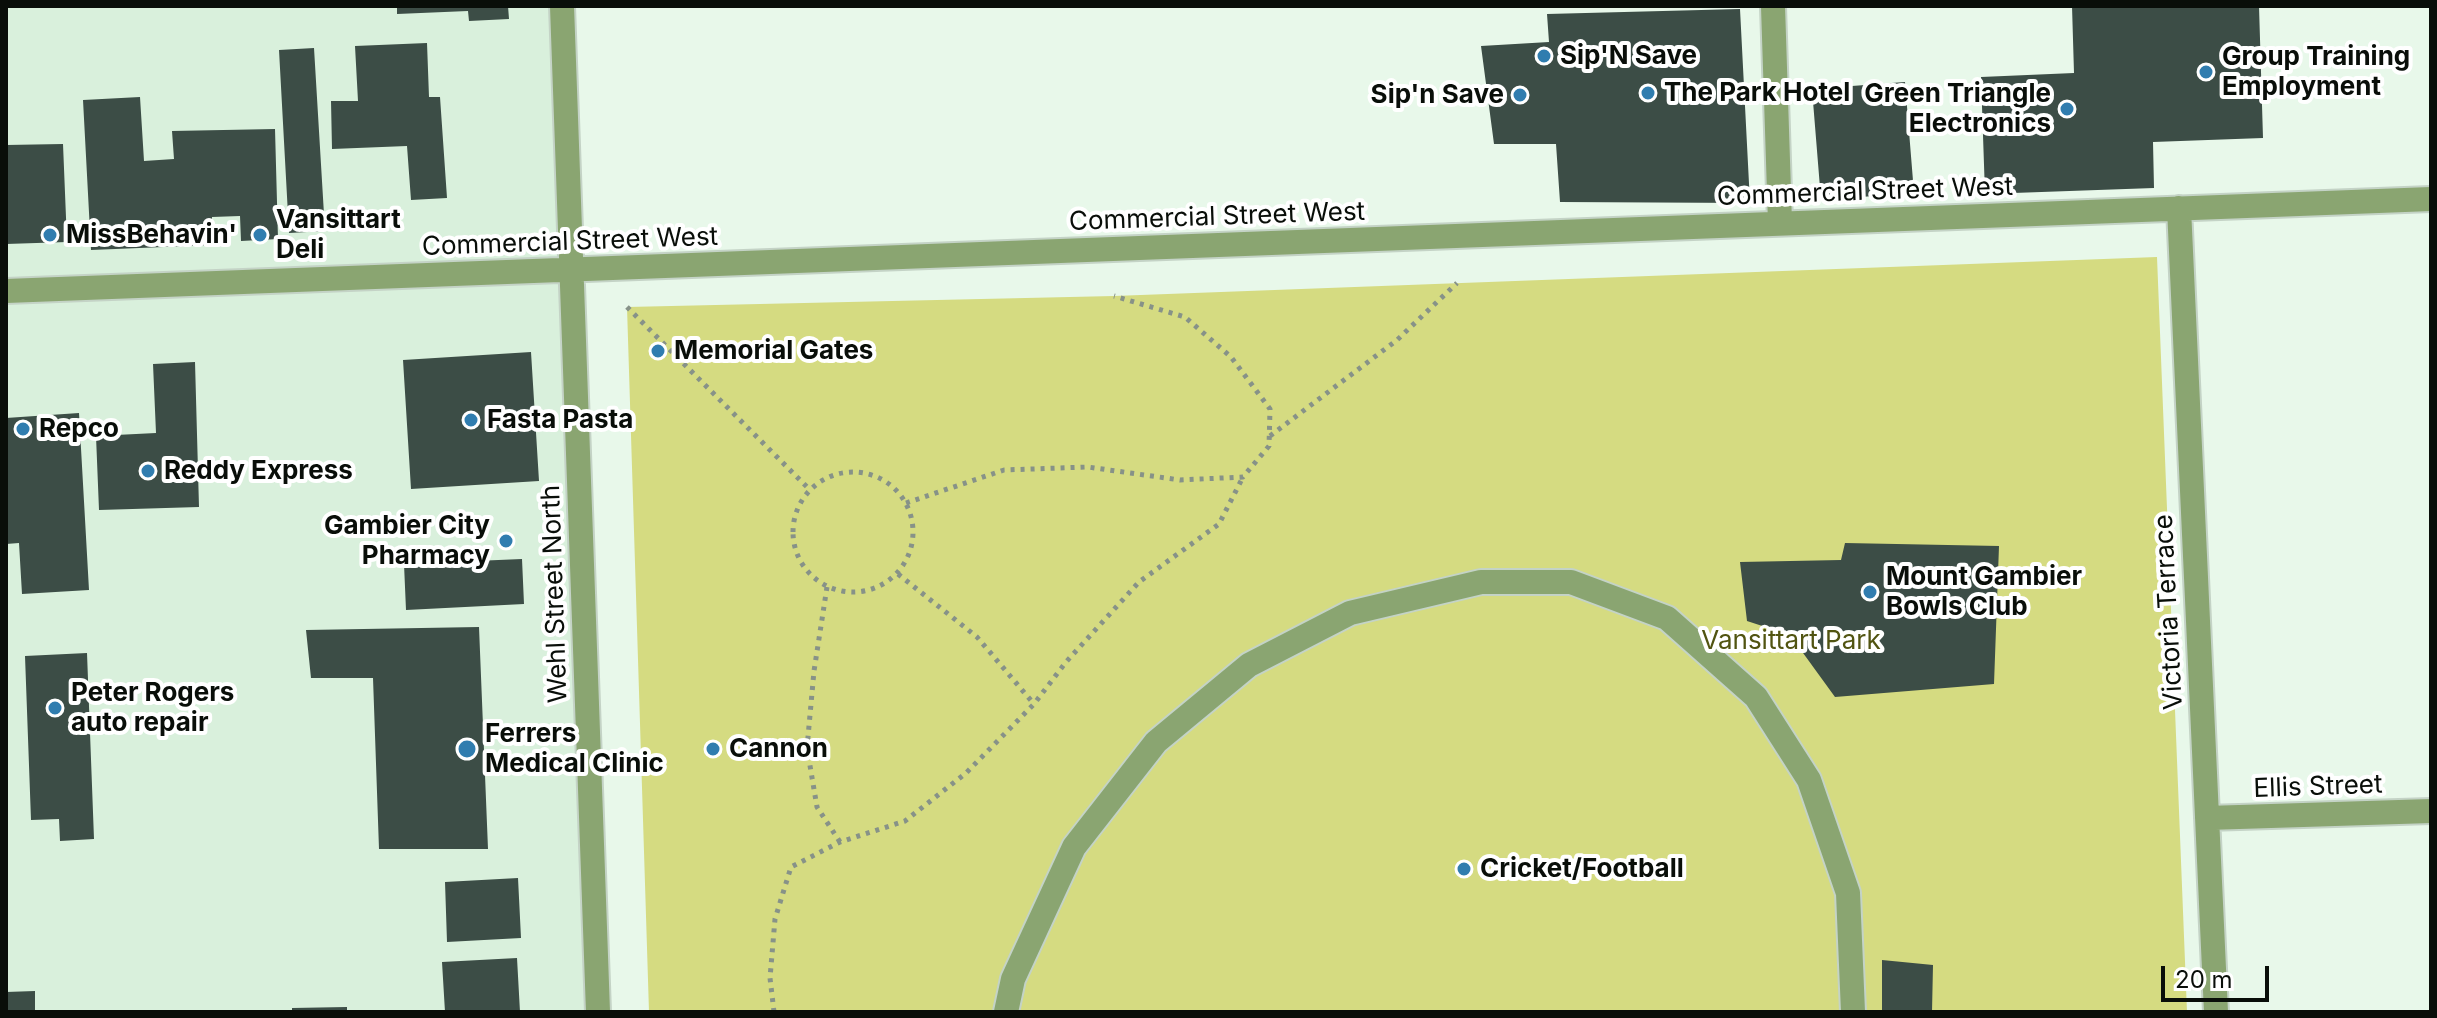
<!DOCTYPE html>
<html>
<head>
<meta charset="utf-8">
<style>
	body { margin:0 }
	#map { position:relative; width:2437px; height:1018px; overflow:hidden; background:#e8f8ea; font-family:Inter,sans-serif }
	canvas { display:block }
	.frame { position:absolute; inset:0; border:8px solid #090e09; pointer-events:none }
	.scale { position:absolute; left:2161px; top:966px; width:108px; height:36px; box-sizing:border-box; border:4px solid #090e09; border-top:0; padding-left:10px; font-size:24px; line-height:28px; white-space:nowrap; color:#090e09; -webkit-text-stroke:6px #fff; paint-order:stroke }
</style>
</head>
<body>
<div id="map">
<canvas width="2437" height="1018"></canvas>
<div class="frame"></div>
<div class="scale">20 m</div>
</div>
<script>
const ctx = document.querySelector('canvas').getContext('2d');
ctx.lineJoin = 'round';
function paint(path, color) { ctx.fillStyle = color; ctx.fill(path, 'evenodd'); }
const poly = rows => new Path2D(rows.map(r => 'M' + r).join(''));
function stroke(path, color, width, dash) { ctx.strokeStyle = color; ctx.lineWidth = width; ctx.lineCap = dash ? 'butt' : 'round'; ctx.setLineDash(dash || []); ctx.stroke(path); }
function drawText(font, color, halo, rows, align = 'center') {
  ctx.font = font + ' Inter,sans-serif'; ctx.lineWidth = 8; ctx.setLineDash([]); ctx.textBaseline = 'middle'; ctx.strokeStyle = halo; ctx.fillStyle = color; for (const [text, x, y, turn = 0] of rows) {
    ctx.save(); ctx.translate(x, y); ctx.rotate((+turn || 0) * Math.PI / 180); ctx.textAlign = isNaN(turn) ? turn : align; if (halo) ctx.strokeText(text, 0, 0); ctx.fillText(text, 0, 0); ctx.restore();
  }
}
paint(poly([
	[6,6,562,6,598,1012,6,1012]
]), '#d9f0dc');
paint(poly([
	[2157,257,2187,1012,649,1012,627,307,1114,296]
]), '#d5db81');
paint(poly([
	[397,6,508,6,509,19,469,21,468,11,397,14],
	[2072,6,2259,6,2263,138,2153,142,2154,188,1985,194,1981,77,2074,73],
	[1740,9,1750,203,1560,202,1556,144,1494,144,1481,46,1549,42,1547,14],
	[427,43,429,97,440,97,447,198,411,200,407,146,332,149,331,101,358,101,355,46],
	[314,48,325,231,289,233,279,50],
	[1905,82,1914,193,1821,200,1812,89],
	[140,97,144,161,174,159,172,131,275,129,278,239,241,241,240,216,212,217,212,245,91,250,83,100],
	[63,144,67,242,6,244,6,145],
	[531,352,539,481,411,489,403,360],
	[195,362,199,507,99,510,96,436,156,433,153,364],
	[79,413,89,590,22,594,19,543,6,544,6,418],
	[1845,543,1999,546,1994,684,1835,697,1790,635,1747,621,1740,562,1841,560],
	[522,559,524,604,406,610,404,564],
	[479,627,488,849,379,849,373,678,311,678,306,630],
	[87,653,94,839,60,841,59,819,31,820,25,656],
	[518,878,521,938,447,942,445,882],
	[517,958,520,1012,445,1012,442,962],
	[1882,960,1933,965,1932,1012,1882,1012],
	[35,991,35,1012,6,1012,6,992],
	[347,1007,347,1012,292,1012,292,1008]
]), '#3c4d46');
const minor = poly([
	[562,6,598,1012],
	[1773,6,1780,223],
	[2179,208,2216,1012],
	[6,291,2431,199],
	[2207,818,2431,811],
	[1006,1012,1013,979,1074,847,1156,742,1249,665,1350,613,1481,582,1571,582,1667,618,1756,697,1809,780,1848,893,1853,1012]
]);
stroke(minor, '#c4d3c6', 28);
stroke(poly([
	[627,307,810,490],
	[1270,436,1397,340,1457,283],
	'793 532a60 60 0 1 1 120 0a60 60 0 1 1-120 0Z',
	[906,503,1004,470,1088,467,1180,480,1243,477,1269,446,1270,409,1231,357,1185,317,1114,296],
	[898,574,977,637,1034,704],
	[827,587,814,671,807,748,817,807,840,842],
	[774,1012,770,978,775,919,791,867,840,842,905,821,966,773,1034,704,1066,662,1139,582,1219,524,1243,477]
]), '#879288', 5, [4, 6]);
stroke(minor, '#8aa571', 24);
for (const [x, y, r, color] of [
	[1544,56,8,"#307daf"],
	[2206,72,8,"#307daf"],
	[1648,93,8,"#307daf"],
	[1520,95,8,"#307daf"],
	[2067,109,8,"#307daf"],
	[50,235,8,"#307daf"],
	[260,235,8,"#307daf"],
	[658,351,8,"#307daf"],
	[471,420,8,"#307daf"],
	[23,429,8,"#307daf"],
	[148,471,8,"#307daf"],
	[506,541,8,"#307daf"],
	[1870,592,8,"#307daf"],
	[55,708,8,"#307daf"],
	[467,749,10,"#307daf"],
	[713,749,8,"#307daf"],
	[1464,869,8,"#307daf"]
]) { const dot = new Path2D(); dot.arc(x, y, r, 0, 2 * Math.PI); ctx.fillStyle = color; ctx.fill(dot); stroke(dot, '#fff', 3); }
drawText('bold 26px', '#090e09', '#fff', [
	["Sip'N Save",1560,56],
	["Group Training",2222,57],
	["Employment",2222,87],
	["The Park Hotel",1664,93],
	["Green Triangle",2051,94,"right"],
	["Electronics",2051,124,"right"],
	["Sip'n Save",1504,95,"right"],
	["Vansittart",276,220],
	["Deli",276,250],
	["MissBehavin'",66,235],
	["Memorial Gates",674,351],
	["Fasta Pasta",487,420],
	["Repco",39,429],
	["Reddy Express",164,471],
	["Gambier City",490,526,"right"],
	["Pharmacy",490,556,"right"],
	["Mount Gambier",1886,577],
	["Bowls Club",1886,607],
	["Peter Rogers",71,693],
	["auto repair",71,723],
	["Ferrers",485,734],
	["Medical Clinic",485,764],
	["Cannon",729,749],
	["Cricket/Football",1480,869]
], 'left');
drawText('26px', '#090e09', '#fff', [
	["Commercial Street West",1865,192,-2],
	["Commercial Street West",1217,217,-2],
	["Commercial Street West",570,242,-2],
	["Wehl Street North",555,594,-92],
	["Victoria Terrace",2169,612,-93],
	["Ellis Street",2318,787,-2]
]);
drawText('26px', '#515411', '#fff', [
	["Vansittart Park",1791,641]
]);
</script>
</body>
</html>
